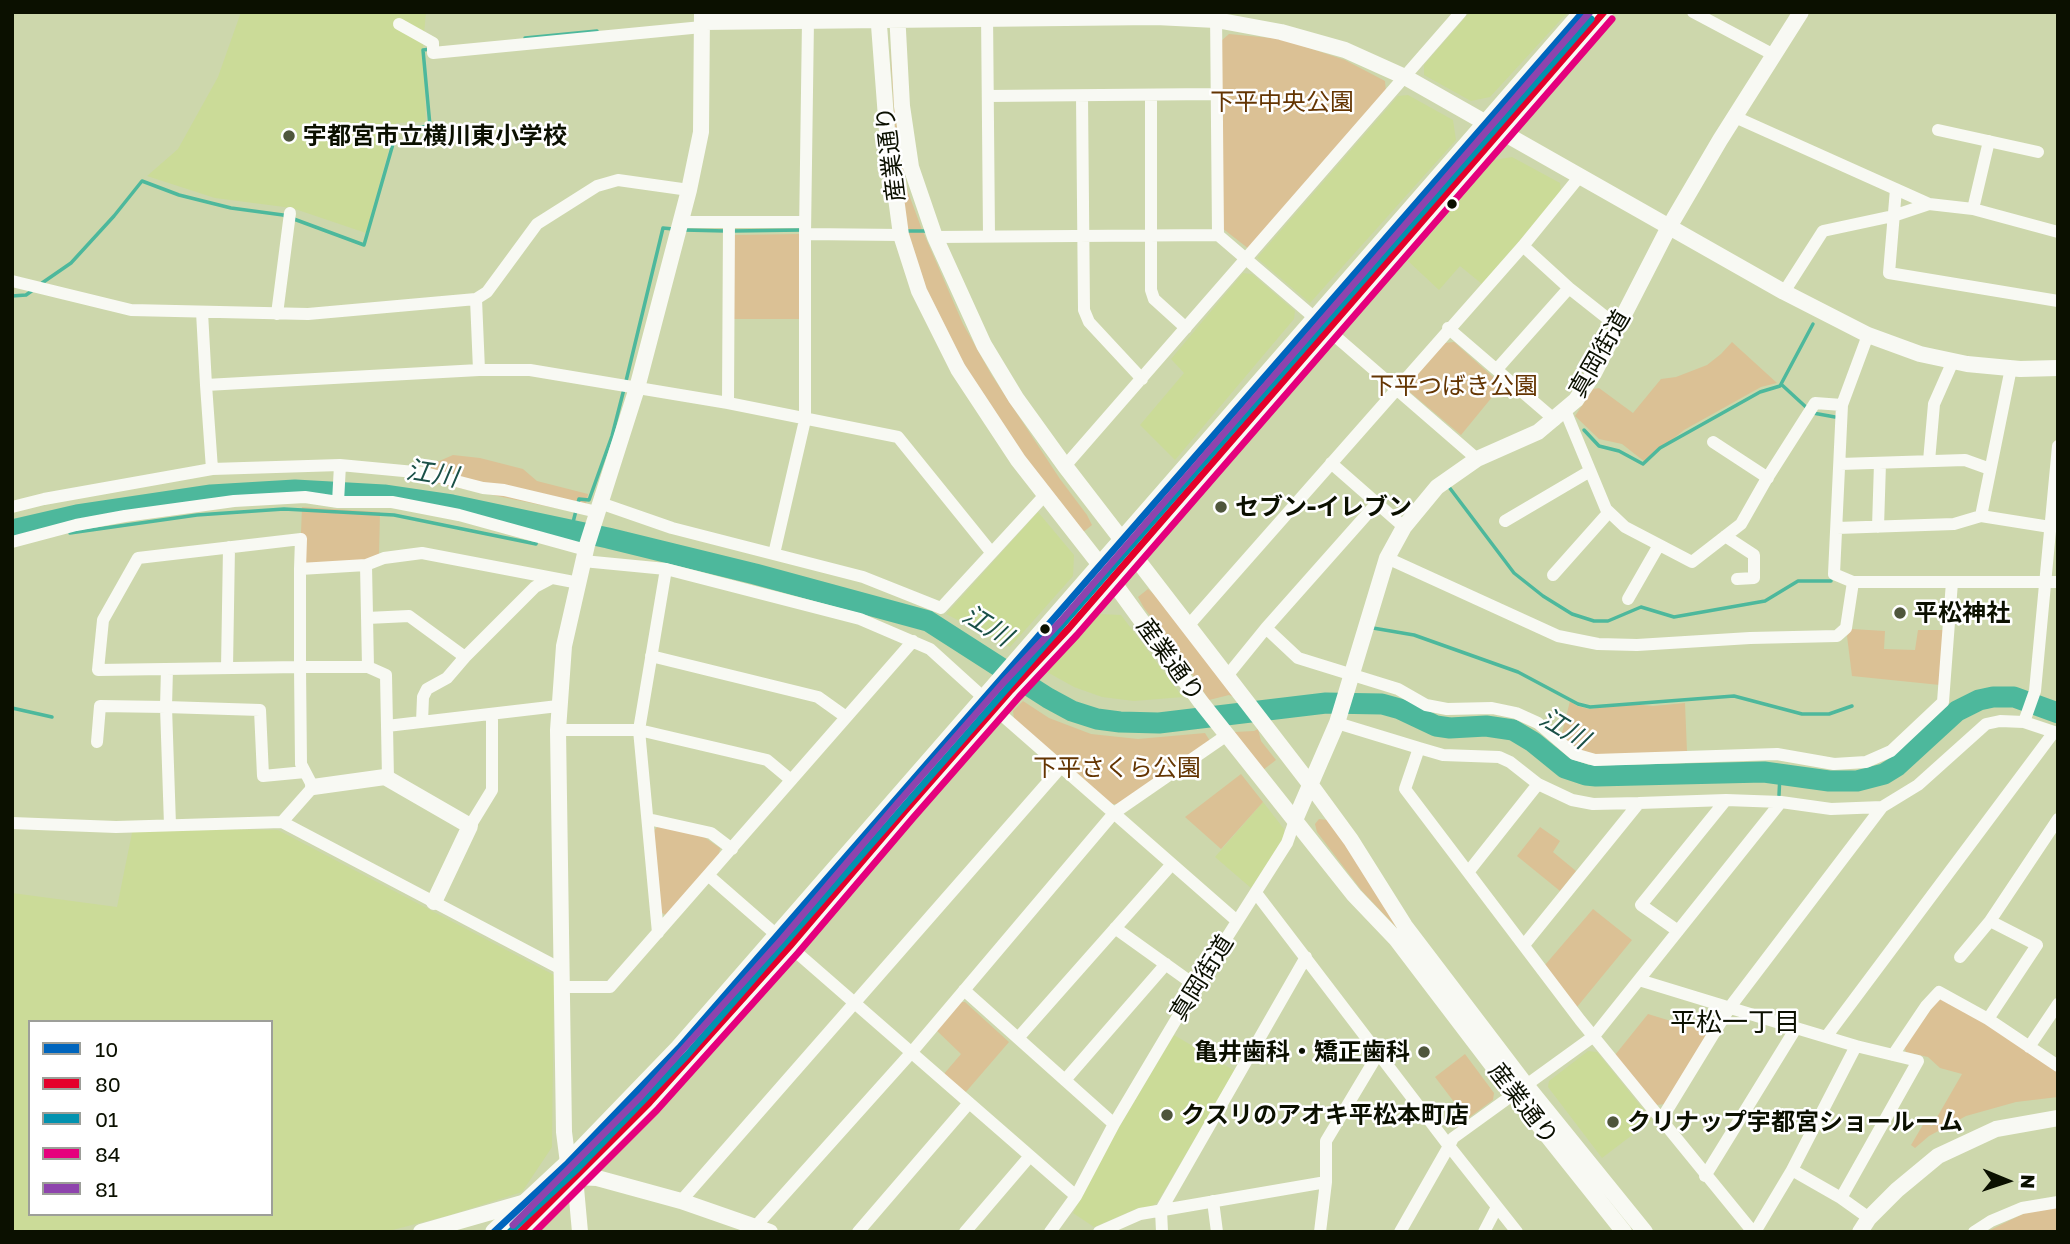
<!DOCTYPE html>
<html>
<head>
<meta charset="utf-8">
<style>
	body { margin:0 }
	#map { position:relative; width:2070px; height:1244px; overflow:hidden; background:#cdd7ac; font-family:"Golos Text",sans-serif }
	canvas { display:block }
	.frame { position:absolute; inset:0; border:14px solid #0b1000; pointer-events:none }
	.legend { position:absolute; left:28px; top:1020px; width:245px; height:196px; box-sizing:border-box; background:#fff; border:2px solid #9d9f99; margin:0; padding:9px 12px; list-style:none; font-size:21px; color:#0b1000 }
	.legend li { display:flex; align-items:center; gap:14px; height:35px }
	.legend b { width:35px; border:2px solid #9d9f99 }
	.north { position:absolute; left:1972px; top:1146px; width:70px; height:70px; -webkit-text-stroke:5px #fff; paint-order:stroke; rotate:92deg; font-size:19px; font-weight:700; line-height:28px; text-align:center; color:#0b1000 }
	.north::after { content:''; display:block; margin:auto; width:24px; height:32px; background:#0b1000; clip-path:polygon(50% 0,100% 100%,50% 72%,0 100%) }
</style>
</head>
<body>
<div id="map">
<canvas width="2070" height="1244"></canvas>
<div class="frame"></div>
<ul class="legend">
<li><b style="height:9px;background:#0065bd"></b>10</li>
<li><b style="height:9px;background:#e4002b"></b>80</li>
<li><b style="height:9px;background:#0292af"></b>01</li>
<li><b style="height:9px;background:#e5007d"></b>84</li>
<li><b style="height:9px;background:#8e44ad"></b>81</li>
</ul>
<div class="north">N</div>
</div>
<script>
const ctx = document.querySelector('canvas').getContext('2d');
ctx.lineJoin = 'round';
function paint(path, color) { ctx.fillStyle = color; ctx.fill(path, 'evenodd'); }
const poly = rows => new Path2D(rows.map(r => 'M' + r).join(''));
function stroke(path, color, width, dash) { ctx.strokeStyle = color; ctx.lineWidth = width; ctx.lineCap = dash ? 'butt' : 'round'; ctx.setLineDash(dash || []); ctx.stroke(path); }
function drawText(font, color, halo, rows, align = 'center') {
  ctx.font = font + ' "Golos Text","Noto Sans JP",sans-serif'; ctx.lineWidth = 5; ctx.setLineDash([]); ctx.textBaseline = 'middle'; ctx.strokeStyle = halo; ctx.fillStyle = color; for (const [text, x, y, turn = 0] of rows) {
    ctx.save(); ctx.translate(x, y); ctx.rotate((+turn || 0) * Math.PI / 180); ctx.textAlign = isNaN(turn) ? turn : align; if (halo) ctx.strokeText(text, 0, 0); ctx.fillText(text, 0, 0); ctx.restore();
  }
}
paint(poly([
	[241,12,426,12,423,45,426,122,396,123,366,233,292,208,215,198,147,176,178,149,218,77],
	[1470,12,1568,12,1490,97,1471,101,1424,75,1424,65],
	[1408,95,1453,120,1456,140,1310,303,1257,258,1398,96],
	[1512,157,1560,183,1561,192,1482,284,1460,266,1439,290,1408,261,1494,160],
	[1243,273,1252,274,1295,311,1294,319,1175,460,1140,425,1184,373,1171,359],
	[1038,512,1074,555,1073,576,1010,647,946,614],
	[1099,614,1121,615,1183,697,1134,701,1102,697,1074,687,1047,672],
	[1263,802,1284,829,1284,837,1251,888,1215,857],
	[133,828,278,830,554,975,552,1147,522,1192,450,1215,385,1232,12,1232,12,893,117,907],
	[30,1022,271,1022,271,1214,30,1214],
	[1174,1035,1235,1071,1158,1201,1152,1207,1138,1208,1094,1227,1073,1213,1108,1146],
	[1588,1051,1597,1052,1652,1120,1602,1158,1548,1087,1549,1081]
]), '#cbdb98');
paint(poly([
	[1229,34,1282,39,1345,60,1385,81,1386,92,1249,249,1222,228,1221,41],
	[890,46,899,151,908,192,921,227,963,324,991,374,1060,479,1087,515,1092,525,1082,533,989,414,923,289,906,225,897,161],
	[800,234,800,319,734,319,733,235],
	[1454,342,1502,385,1461,435,1405,388,1444,343],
	[1732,342,1777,383,1761,387,1684,430,1645,462,1622,444,1599,439,1575,416,1593,389,1599,388,1633,413,1661,379,1676,377,1707,365,1721,354],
	[453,455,480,458,523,469,537,481,588,494,584,514,425,481,428,466],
	[302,507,380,512,379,554,354,564,308,564,300,559],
	[1148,589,1157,597,1234,697,1229,695,1209,700,1171,642,1144,608,1138,597],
	[1852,629,1885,631,1884,649,1915,650,1918,630,1944,630,1940,685,1852,676,1847,636],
	[1023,701,1049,718,1091,734,1138,739,1205,733,1210,741,1120,804,1111,804,1014,719,1013,711],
	[1570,701,1577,706,1589,709,1632,704,1653,706,1685,703,1687,752,1599,755,1583,751,1561,737],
	[1258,729,1261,741,1276,760,1263,770,1234,732,1254,731],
	[1241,774,1263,802,1221,849,1185,817],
	[1319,819,1328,820,1503,1072,1396,927,1362,891,1317,832,1315,824],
	[659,825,704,837,720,848,719,856,668,916,660,912,652,833],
	[1540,827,1560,841,1553,852,1576,871,1560,891,1517,856],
	[1593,909,1632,940,1577,1007,1545,965],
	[1939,998,1946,998,2058,1071,2058,1097,2016,1102,1966,1116,1929,1136,1915,1148,1911,1145,1924,1123,1932,1126,1962,1074,1940,1068,1928,1057,1906,1052,1904,1047],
	[956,1002,965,1002,1009,1042,965,1093,943,1075,961,1054,934,1028],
	[1648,1014,1710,1033,1666,1104,1656,1105,1615,1055],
	[1465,1054,1494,1093,1493,1100,1467,1119,1435,1077],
	[2058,1206,2058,1232,1986,1232,2025,1213]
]), '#dbc195');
stroke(poly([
	[525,38,597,31],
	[684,230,725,231],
	[733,231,802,230],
	[904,231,928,231],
	[42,283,71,263,114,216,142,181,179,195,231,208,283,215,364,245,397,130,430,126,423,50,431,49],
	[12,296,26,295,33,290],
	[626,381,663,228,673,229],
	[1782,385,1807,408],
	[1813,413,1835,417],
	[1584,430,1599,446,1619,451,1643,464,1660,448,1760,392,1780,386,1813,324],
	[1449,487,1514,573,1543,596,1572,614,1594,621,1608,621,1641,607,1674,617,1765,601,1798,581,1831,581],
	[571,530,579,499,589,500,612,436,624,389],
	[70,533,197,515,284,509,394,515,536,544,540,523],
	[1373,628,1414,635,1518,672,1578,704,1590,707,1734,696,1802,714,1829,714,1852,706],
	[12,708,52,717],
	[1779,795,1780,774]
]), '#4db89c', 3.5);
stroke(poly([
	[12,530,77,515,211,495,295,490,384,495,452,505,608,538,755,574,928,621,1048,698,1072,711,1097,719,1120,722,1159,723,1326,703,1382,704,1400,709,1436,726,1450,728,1486,726,1513,730,1533,742,1565,768,1586,775,1596,776,1764,772,1829,781,1857,781,1884,774,1897,766,1957,711,1979,700,1993,697,2014,697,2058,713]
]), '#4db89c', 21);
stroke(poly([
	[987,12,989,236],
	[1216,12,1218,235],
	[1693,12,1774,55],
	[399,24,433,43,433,53,702,27],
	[1151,95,1151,290,1154,299,1186,328],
	[988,96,1215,94],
	[1082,96,1084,310,1089,322,1142,379],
	[1735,117,1929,204],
	[1938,130,2038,152],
	[1896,189,1889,273,2058,301],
	[1973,209,1989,141],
	[680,222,805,222],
	[805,234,901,235],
	[935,237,1218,235,1316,319],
	[1523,246,1569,288,1617,326],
	[12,281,131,310,308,314,476,299,487,292,537,224,597,186,618,180,689,190],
	[1784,292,1823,231,1893,216,1929,204,1973,209,2058,232],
	[476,299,479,370],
	[202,312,206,385,479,370,530,370,728,403,898,437,991,552],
	[277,314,290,213],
	[1448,328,1555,420],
	[1327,329,1477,459],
	[2011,368,1981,516,2050,527],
	[1497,369,1569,288],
	[728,403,729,222],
	[1565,410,1606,509,1625,527,1692,562,1741,524,1766,480,1815,403,1842,405],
	[1713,442,1768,478],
	[1929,461,1934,404,1953,361],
	[1331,463,1404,527],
	[1840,464,1965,460,1990,469],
	[1065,466,1461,12],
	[212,469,340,465,425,473,483,488,504,490,597,512],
	[338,502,340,465],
	[600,503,672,528,863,577,941,608,1045,495],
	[12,507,44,499,212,469,206,385],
	[1505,521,1590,471],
	[1878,527,1880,463],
	[1837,528,1954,524,1981,516],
	[1725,536,1754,555,1754,578,1737,579],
	[12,542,76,525,125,516,234,501,305,497,338,502,392,502,459,515,586,550],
	[774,554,805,420,805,234,808,20],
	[1387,558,1558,636,1598,644,1637,645,1750,638,1837,636,1846,628,1853,582,2058,582],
	[583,561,666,569,860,619,930,649,984,698],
	[366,565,368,667],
	[300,569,300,667,98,670,103,620,138,558,301,539,300,569,366,565,384,558,422,553,579,583],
	[1553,575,1609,512],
	[1853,582,1834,574,1842,405,1868,335],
	[1628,599,1659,545],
	[367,618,409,616,465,657],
	[1188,626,1523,246,1580,176],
	[1266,628,1298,658,1398,689,1426,705,1447,709,1492,708,1516,713,1538,723,1574,754,1595,760,1777,754,1834,764,1866,762,1891,751,1943,702,1952,582],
	[651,656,818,697,846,717],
	[227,668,229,547],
	[1227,676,1266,628,1376,504],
	[995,709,1237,921],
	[422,722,423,697,427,689,447,678,465,657,535,587,552,578],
	[2024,722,2035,691,2058,446],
	[1337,723,1419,748,1405,789,1580,1020,1753,1232],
	[387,726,388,779],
	[558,730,639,730,767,760,791,780],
	[97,742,100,706,166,707,167,669],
	[1419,748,1443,755,1499,757,1510,762,1538,784,1572,800,1593,804,1639,803],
	[648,819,711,833,732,849],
	[282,822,313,787,301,764,300,667,368,667,386,675,387,726,558,706],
	[12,823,116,827,282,822,563,970],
	[170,825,166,707,260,710,263,776,305,772],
	[470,826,492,790,492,714],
	[1469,871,1538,784],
	[709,876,1076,1196],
	[1256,893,1449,1146,1400,1232],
	[1990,921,2037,945,1988,1019,2058,1066],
	[1115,928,1196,986],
	[1678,931,1641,905,1726,800,1781,802],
	[658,933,639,730,666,569],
	[1524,945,1639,803,1726,800],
	[1960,957,1990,921,2058,819],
	[1639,980,1796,1028,1705,1176],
	[563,987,610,987,913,641],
	[964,990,1114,1124],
	[1796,1028,1826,1037],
	[1018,1038,1172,864],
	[2029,1047,2058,1004],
	[1893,1055,1926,1006,1939,992,1988,1019],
	[1065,1080,1166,964],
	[1792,1170,1856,1046,1826,1037,2054,732,2024,722,2000,721,1986,724,1918,785,1882,807],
	[1841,1198,1918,1061,1856,1046],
	[681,1201,1062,766],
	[1213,1201,1217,1232],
	[755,1227,911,1053,1114,813,1227,735],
	[858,1232,969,1103],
	[965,1232,1030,1156],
	[1050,1232,1076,1196,1114,1124,1196,986,1287,843,1295,820],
	[1099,1232,1140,1214,1326,1182],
	[1162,1232,1161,1210,1306,957],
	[1320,1232,1326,1182,1326,1141,1378,1054],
	[1484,1232,1497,1207],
	[1517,1232,1449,1146,1453,1138,1594,1036,1781,802,1831,809,1882,807,1730,1007,1661,1120],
	[1755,1232,1792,1170,1841,1198,1869,1218],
	[1974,1232,1991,1221,2022,1208,2058,1202]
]), '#f8f9f3', 12);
stroke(poly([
	[878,12,887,131,901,235,919,291,958,369,1018,460,1111,579,1200,701,1354,895,1396,939,1514,1094,1624,1232],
	[897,12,902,106,911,167,935,237,984,345,1016,398,1065,466,1310,784,1351,840,1405,926,1526,1085,1645,1232],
	[703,22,1156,17,1216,20,1281,32,1345,50,1405,77,1784,292,1868,335,1920,354,1967,364,2020,369,2058,368],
	[313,787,385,777,470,826,434,902],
	[1295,820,1337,723,1387,558,1404,527,1437,487,1477,459,1538,432,1576,400,1594,373,1669,227,1720,140,1801,12],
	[575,1177,597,1178,681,1201,770,1232],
	[421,1232,526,1202],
	[580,1232,575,1177,568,1163,564,1132,558,730,564,646,587,545,637,388,689,190,701,132,702,12],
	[1860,1232,1869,1218,1897,1190,1938,1156,1996,1129,2058,1118]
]), '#f8f9f3', 16);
stroke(poly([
	[494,1232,568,1163,679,1048,1583,12],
	[520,1232,649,1103,790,946,905,811,1011,690,1069,628,1604,12]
]), '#f8f9f3', 18);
stroke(poly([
	[494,1232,568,1163,679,1048,1583,12]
]), '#0065bd', 7);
stroke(poly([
	[520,1232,649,1103,790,946,905,811,1011,690,1069,628,1604,12]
]), '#e4002b', 7);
stroke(poly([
	[510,1232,576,1170,687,1055,1591,19]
]), '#0292af', 7);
stroke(poly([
	[535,1232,657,1110,798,953,913,818,1019,697,1077,635,1612,19]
]), '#e5007d', 7);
stroke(poly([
	[513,1225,641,1096,782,939,897,804,1003,683,1061,621,1590,12]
]), '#8e44ad', 7);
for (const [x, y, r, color] of [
	[289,136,7,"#4f563c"],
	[1452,204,6,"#0b1000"],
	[1221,507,7,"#4f563c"],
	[1900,613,7,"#4f563c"],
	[1045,629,6,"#0b1000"],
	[1424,1052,7,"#4f563c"],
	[1167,1115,7,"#4f563c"],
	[1613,1122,7,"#4f563c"]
]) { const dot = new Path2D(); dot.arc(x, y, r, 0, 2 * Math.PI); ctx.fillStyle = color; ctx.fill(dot); stroke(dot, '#fff', 2.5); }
drawText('24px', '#643502', '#fff', [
	["下平中央公園",1282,102],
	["下平つばき公園",1454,386],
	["下平さくら公園",1117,768]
]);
drawText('bold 24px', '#0b1000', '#fff', [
	["宇都宮市立横川東小学校",303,136],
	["セブン-イレブン",1235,507],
	["平松神社",1914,613],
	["亀井歯科・矯正歯科",1410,1052,"right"],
	["クスリのアオキ平松本町店",1181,1115],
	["クリナップ宇都宮ショールーム",1627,1122]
], 'left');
drawText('24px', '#0b1000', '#fff', [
	["産業通り",891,154,-97],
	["真岡街道",1600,354,-60],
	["産業通り",1170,660,54],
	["真岡街道",1202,978,-58],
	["産業通り",1523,1104,52]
]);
drawText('italic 26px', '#1a5047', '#fff', [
	["江川",432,474,9],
	["江川",987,626,32],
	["江川",1564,729,31]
]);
drawText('26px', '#0b1000', '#fff', [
	["平松一丁目",1735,1023]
]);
</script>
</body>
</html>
